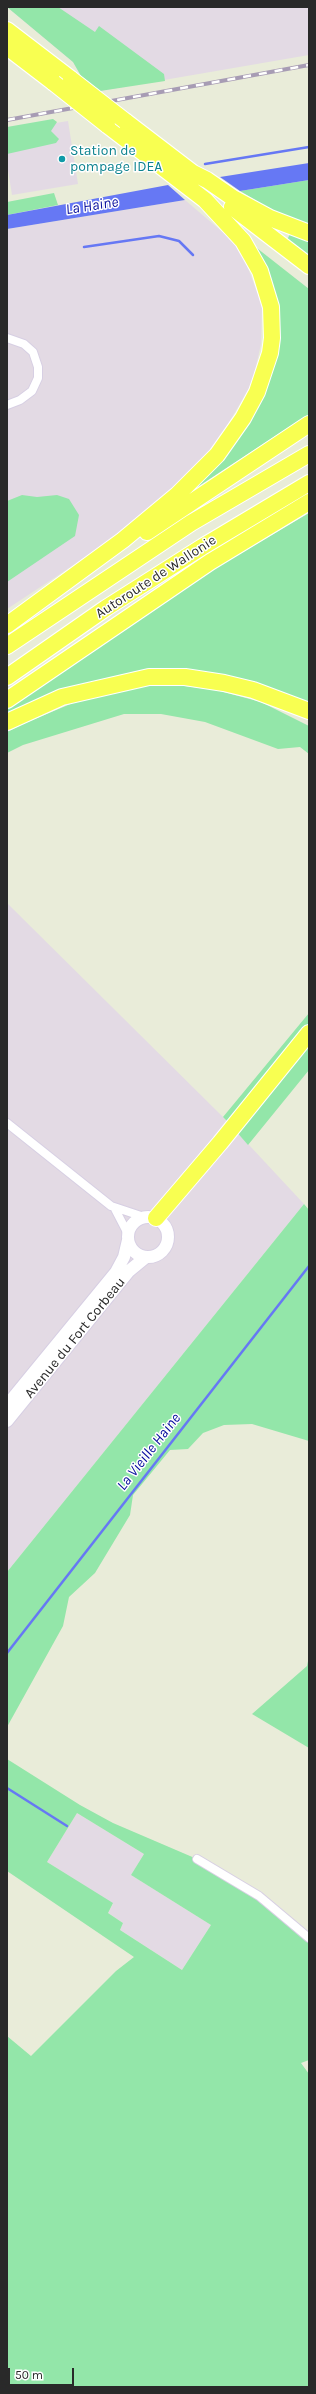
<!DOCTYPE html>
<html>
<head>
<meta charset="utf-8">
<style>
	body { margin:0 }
	#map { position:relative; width:316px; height:2394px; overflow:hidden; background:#e9ecd9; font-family:Karla,sans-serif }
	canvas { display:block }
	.frame { position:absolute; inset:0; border:8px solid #292929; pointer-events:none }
	.scale { position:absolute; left:8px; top:2368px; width:66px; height:18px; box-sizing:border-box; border:2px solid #292929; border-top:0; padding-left:5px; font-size:12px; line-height:14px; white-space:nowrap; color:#292929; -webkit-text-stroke:3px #fff; paint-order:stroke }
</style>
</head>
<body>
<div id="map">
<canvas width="316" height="2394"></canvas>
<div class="frame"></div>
<div class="scale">50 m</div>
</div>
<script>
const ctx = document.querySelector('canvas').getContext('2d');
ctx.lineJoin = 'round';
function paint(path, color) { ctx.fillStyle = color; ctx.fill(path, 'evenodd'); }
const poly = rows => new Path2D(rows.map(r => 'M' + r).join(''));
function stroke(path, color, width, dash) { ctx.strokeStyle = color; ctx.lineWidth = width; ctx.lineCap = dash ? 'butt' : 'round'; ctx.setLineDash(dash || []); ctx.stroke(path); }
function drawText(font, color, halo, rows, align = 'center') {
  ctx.font = font + ' Karla,sans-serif'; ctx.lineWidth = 3; ctx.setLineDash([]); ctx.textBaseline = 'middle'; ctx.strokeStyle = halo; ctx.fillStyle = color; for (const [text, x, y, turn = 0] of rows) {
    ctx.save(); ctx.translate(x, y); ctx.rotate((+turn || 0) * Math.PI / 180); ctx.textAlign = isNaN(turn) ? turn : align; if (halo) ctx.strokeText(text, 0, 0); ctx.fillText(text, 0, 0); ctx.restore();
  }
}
paint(poly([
	[7,7,309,7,309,55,100,91,81,76,73,62],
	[68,121,78,184,12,195,7,164,7,131],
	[185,200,240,247,262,305,261,344,254,375,248,390,221,436,207,453,171,490,101,547,7,609,7,229],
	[7,903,223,1117,304,1204,7,1572],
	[77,1813,144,1854,131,1875,211,1925,182,1970,120,1930,123,1923,108,1913,113,1904,47,1862]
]), '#e3dae4');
paint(poly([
	[7,7,58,7,95,32,99,26,164,74,165,81,100,91,81,76,73,62],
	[53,119,57,122,51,131,59,139,56,143,7,154,7,127],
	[309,180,309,224,275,212,240,191],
	[54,193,58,205,7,215,7,202],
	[291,232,309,239,309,256,287,240],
	[253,245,309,289,309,414,179,499,212,468,277,352],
	[22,495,37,497,57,495,69,499,79,515,75,536,7,582,7,501],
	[309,513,309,707,177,671,7,717,7,709,86,654,214,569],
	[144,685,177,685,216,690,261,702,309,726,309,754,300,747,278,749,205,722,161,714,124,714,23,745,7,753,7,732,23,724,87,697],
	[309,1013,309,1023,229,1123,223,1117],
	[309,1039,309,1070,248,1145,235,1130],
	[304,1204,309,1210,309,1441,252,1424,224,1425,203,1433,188,1449,170,1450,133,1495,130,1515,95,1573,69,1597,63,1626,7,1727,7,1572],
	[309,1656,309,1748,252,1714,307,1666],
	[7,1759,80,1805,113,1823,197,1859,259,1896,309,1938,309,2060,301,2063,309,2074,309,2387,7,2387,7,2036,31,2056,116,1971,134,1957,7,1871],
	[77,1813,144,1854,131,1875,211,1925,182,1970,120,1930,123,1923,108,1913,113,1903,47,1862]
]), '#93e6a9');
paint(poly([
	[309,163,309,180,240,191,220,177],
	[168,185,185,200,7,229,7,215]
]), '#6678f4');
stroke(poly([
	[205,164,309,147],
	[84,247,159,236,179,241,193,255],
	[7,1653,309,1266],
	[7,1788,67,1826]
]), '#6678f4', 2.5);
const street = poly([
	[7,338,24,344,33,352,38,367,38,378,32,391,20,400,7,405],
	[7,1123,111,1206,144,1217],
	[115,1209,128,1234],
	[197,1859,259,1896,309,1938]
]);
const secondary = poly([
	'128 1237a20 20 0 1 1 40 0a20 20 0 1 1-40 0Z',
	[7,1405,116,1272,124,1257,128,1240],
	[7,1421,129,1271,146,1257]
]);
const highway = poly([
	[7,30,71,79],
	[7,47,54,83],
	[125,121,193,173,207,180,233,198,270,218,309,233],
	[232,207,309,266],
	[147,532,309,424],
	[7,625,123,540,177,495,217,455,243,418,257,392,270,353,272,338,271,307,260,271,243,241,205,200,107,125],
	[7,646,191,523,309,454],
	[7,677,106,608,202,547,309,483],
	[7,700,210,562,309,502],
	[7,722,62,697,149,677,185,677,224,683,253,690,309,711],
	[156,1218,220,1143,309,1033]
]);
stroke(street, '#d7cfe3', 10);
stroke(secondary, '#d7cfe3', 14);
stroke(highway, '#fff', 18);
stroke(street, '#fff', 8);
stroke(secondary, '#fff', 12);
stroke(highway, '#f8ff51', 16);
const rail = poly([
	[7,120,309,65]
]);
stroke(rail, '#a79cb4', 4);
stroke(rail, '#fff', 2.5, [8]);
const highwayBridge = poly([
	[71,79,125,121],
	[54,83,107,125]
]);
stroke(highwayBridge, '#fff', 18, []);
stroke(highwayBridge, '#f8ff51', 16);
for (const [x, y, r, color] of [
	[62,159,4,"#0f9aa8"]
]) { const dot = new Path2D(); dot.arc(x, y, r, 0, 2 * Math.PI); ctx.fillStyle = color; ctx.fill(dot); stroke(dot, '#fff', 1.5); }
drawText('14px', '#0d838f', '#fff', [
	["Station de",70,151],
	["pompage IDEA",70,167]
], 'left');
drawText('14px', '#292929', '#fff', [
	["Autoroute de Wallonie",156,577,-33],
	["Avenue du Fort Corbeau",75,1338,-51]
]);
drawText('italic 15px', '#070e9e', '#fff', [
	["La Haine",92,206,-9],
	["La Vieille Haine",149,1452,-52]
]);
</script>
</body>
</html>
